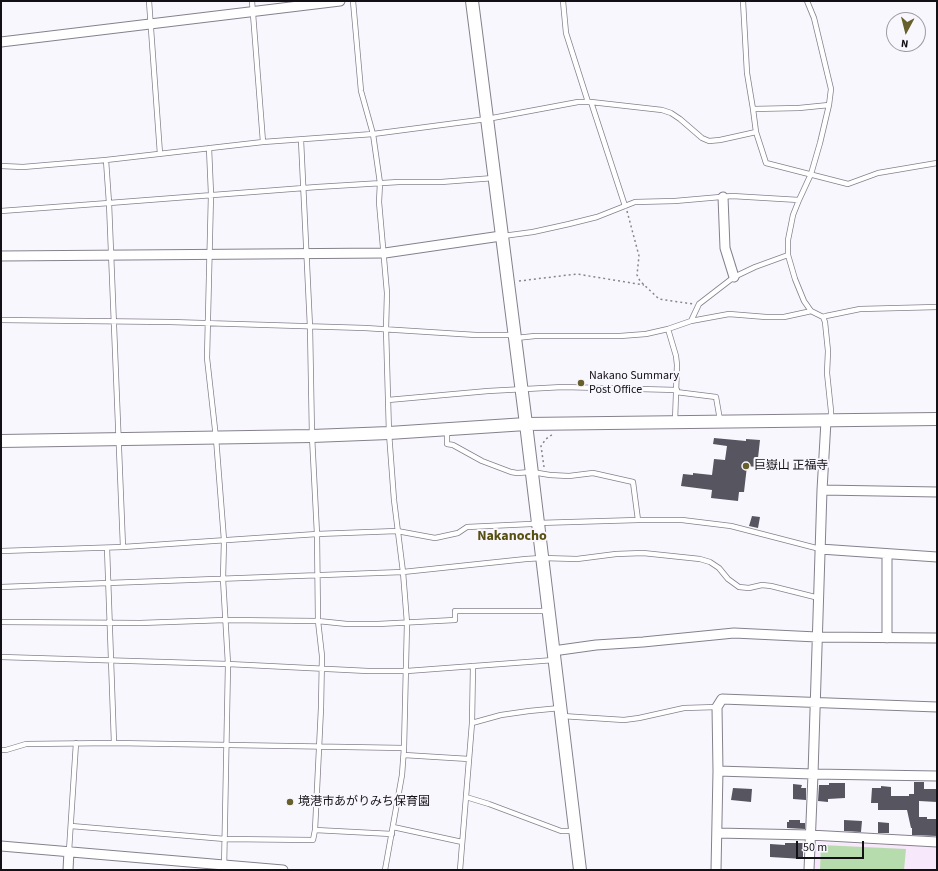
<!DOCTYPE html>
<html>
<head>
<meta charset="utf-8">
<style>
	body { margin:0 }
	#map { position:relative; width:938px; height:871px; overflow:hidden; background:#f9f7fe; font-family:"Source Sans 3",sans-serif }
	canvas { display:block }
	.frame { position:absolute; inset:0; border:2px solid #131115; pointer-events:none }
	.north { position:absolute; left:886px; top:12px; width:40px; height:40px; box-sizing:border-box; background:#f9f7fe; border:1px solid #9d9ba1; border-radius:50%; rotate:187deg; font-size:11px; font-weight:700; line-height:16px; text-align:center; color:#131115 }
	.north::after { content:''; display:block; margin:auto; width:14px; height:18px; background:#67602d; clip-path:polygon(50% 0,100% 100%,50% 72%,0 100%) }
	.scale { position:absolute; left:796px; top:841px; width:68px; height:18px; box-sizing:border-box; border:2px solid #131115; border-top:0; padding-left:5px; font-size:12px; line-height:14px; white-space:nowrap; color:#131115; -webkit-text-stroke:3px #f9f7fe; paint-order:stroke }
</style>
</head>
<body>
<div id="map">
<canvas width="938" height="871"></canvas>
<div class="frame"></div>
<div class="north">N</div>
<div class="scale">50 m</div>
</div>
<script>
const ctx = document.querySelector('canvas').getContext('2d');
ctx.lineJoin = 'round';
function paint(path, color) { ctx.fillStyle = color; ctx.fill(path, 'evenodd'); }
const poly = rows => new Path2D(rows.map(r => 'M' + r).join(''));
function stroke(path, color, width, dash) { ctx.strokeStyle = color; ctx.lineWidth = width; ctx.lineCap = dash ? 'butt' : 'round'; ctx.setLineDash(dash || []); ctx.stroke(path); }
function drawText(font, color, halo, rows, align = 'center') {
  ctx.font = font + ' "Source Sans 3","Noto Sans JP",sans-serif'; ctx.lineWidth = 4; ctx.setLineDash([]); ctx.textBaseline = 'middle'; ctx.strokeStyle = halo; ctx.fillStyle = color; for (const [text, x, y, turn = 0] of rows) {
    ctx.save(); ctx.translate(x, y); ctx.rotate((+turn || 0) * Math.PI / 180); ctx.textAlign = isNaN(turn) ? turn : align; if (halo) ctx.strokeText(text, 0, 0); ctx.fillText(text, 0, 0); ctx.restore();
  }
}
paint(poly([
	[819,842,937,847,937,870,815,870,815,844]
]), '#f8e8fb');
paint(poly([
	[821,845,906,849,904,870,820,870]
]), '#b6dbad');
paint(poly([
	[714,438,746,441,746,439,760,440,758,458,778,460,776,469,747,466,744,492,739,492,738,501,711,498,712,490,681,486,683,474,693,475,693,473,712,475,714,459,725,460,727,446,713,444],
	[752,516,760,517,758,528,749,526],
	[914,782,924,782,924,789,937,789,937,802,919,801,919,817,927,817,927,819,937,819,937,836,912,835,912,828,911,828,907,810,878,810,878,803,871,803,872,788,881,788,881,786,891,787,891,796,909,796,909,794,914,794],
	[829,783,845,783,845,798,828,799,828,802,818,801,819,785,829,785],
	[793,784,802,785,801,788,806,788,806,800,793,799],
	[733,788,752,789,751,802,731,800],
	[789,820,800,820,800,823,805,823,805,829,787,828,787,822,789,822],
	[844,820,862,821,861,832,844,831],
	[878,822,889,823,889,833,878,833],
	[785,843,803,843,803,859,770,857,770,844,785,845]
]), '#575560');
const lane = poly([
	[149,1,160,154],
	[252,1,263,142],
	[353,1,361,91,373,134,380,183,379,202,387,293,386,329,389,433,394,500,403,572,407,623,404,748,402,775,385,870],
	[563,1,566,33,588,102],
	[743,1,747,73,753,109],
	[591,102,662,110,671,113,680,119,702,138,709,141,720,140,756,132,766,163,848,184,878,173,937,163],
	[756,132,753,109,799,108,829,105],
	[301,140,310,327,312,436,317,534,318,621,322,656,321,708,315,830,392,834],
	[209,148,211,194,207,358,216,438,224,540,223,579,228,664,224,870],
	[1,166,23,167,106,160,263,142,373,134,487,119,578,102,591,102,625,206],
	[799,200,793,215,788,240,788,255,795,279,804,301,811,311,823,317,825,322,828,351,827,373,831,411,831,419],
	[1,211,109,203,106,160],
	[503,236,533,232,569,224,597,217,635,202,675,201,732,196,799,200,811,174,820,143,829,105,831,89,814,18,807,1],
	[823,317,826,316,860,309,937,307],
	[1,320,170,322,365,328,476,335,514,335],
	[691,321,729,314,766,317,784,317,807,312,811,311],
	[668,329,676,356,677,365,675,421],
	[516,338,535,336,620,336,646,334,668,329,691,321,699,304,734,277,755,267,788,255],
	[676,392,716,397,720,420],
	[388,400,488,391,563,387,677,390],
	[447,430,447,444,453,445,482,461,511,472,517,473,532,472,550,475,569,476,593,473,633,482,638,520],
	[123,547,109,203,317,187,399,182,441,182,494,178],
	[107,548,114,743],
	[1,551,123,547,317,534,397,531,435,538,458,533,467,527,531,524,538,523,638,520,682,520,731,526,820,549],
	[1,587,403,572,526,559,542,558,577,559,616,554,643,553,700,559,710,562,719,568,728,579,739,587,749,588,762,585,771,586,819,598],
	[1,622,140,623,225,620,318,621,347,624,378,624,455,620,455,611,548,611],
	[1,657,228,664,368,671,407,671,554,660],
	[473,666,472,723,501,715,529,711,560,708],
	[562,716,624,720,639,718,684,708,717,707],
	[1,750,6,750,26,744,114,743,404,748],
	[404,755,469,759],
	[466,797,489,804,561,831,574,831],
	[71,826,225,839,313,840,315,830],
	[393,827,462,842],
	[69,851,76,743],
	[460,870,472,723]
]);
const street = poly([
	[1,42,340,1],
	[723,197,725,248,734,277],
	[1,256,385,253,501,236],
	[822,490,937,492],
	[820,549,937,557],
	[887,638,887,554],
	[553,651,596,645,643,642,734,633,817,637,937,638],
	[718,771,813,774,937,776],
	[717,833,810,835,937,842],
	[1,846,283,870],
	[68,870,69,851],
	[716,870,718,771,717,707,722,699,937,707],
	[809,870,813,774,822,490,826,421]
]);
const secondary = poly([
	[472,1,526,424,580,870],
	[1,441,312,436,389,433,526,424,937,419]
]);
stroke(lane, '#85818d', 6);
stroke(street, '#85818d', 11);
stroke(secondary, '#85818d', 14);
stroke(poly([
	[627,211,639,256,637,275,640,281,659,299,693,304],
	[519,281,577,274,644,285],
	[544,467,541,446,546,439,553,434]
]), '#87858b', 1.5, [2, 3]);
stroke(lane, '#fff', 4.5);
stroke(street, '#fff', 9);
stroke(secondary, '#fff', 12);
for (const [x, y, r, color] of [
	[581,383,4,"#67602d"],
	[746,466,4,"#67602d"],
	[290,802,4,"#67602d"]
]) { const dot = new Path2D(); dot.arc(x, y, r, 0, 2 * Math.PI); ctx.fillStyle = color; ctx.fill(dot); stroke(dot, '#f9f7fe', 1.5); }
drawText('12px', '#131115', '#f9f7fe', [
	["Nakano Summary",589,376],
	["Post Office",589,390],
	["巨嶽山 正福寺",754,466],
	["境港市あがりみち保育園",298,802]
], 'left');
drawText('bold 14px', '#585012', '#f9f7fe', [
	["Nakanocho",512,537]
]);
</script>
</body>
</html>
